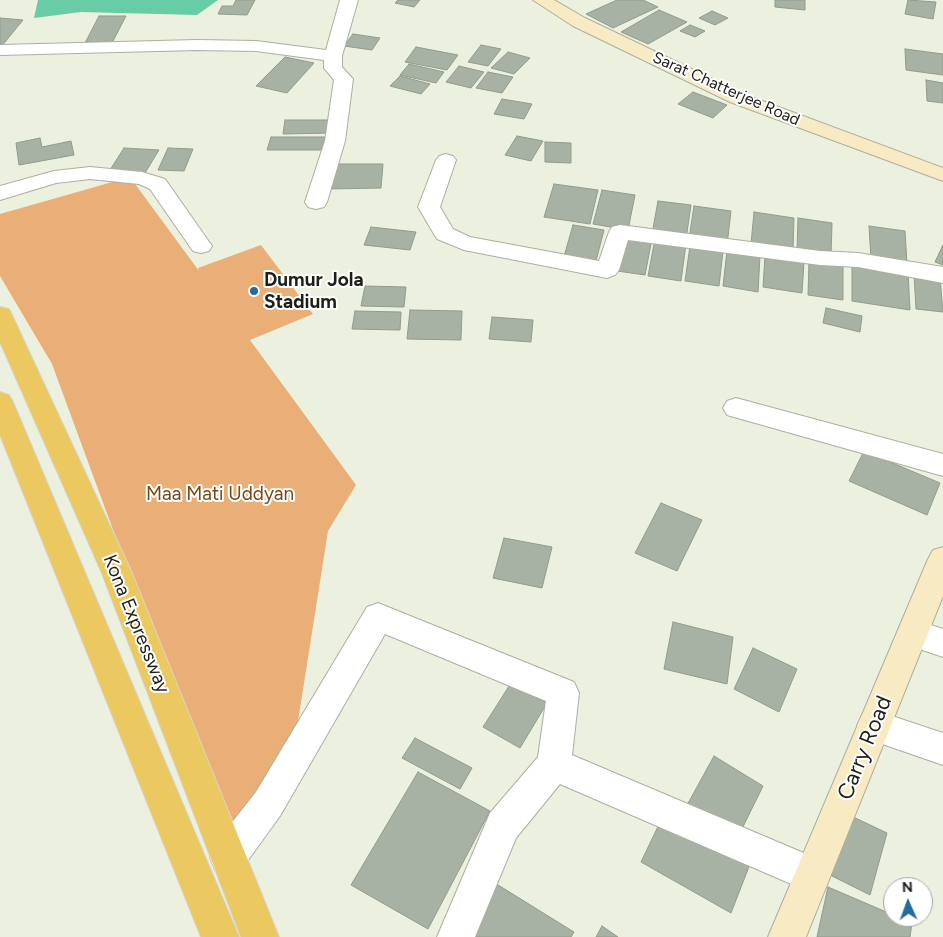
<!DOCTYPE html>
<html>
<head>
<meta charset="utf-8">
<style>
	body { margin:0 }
	#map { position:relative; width:943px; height:937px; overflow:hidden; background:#ecf0de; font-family:Figtree,sans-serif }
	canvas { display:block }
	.north { position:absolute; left:883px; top:877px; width:50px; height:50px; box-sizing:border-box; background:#fff; border:1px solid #a5a5a3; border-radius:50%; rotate:358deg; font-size:14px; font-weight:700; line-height:20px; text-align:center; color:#1d1e18 }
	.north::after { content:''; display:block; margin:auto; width:18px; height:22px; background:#226da0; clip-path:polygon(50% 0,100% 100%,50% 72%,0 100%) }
</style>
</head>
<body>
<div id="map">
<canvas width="943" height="937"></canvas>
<div class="north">N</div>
</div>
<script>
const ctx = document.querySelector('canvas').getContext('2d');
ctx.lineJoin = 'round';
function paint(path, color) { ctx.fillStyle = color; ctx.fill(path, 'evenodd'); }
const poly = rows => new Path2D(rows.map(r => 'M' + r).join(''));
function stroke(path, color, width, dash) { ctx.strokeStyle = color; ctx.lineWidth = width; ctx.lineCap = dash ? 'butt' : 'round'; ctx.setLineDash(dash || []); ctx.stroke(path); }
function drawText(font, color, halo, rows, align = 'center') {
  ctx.font = font + ' Figtree,sans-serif'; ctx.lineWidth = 4; ctx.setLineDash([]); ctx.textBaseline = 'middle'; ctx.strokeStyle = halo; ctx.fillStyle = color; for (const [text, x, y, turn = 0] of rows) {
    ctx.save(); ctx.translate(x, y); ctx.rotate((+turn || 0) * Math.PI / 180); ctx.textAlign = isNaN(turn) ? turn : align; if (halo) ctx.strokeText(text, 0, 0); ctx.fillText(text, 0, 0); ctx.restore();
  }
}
paint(poly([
	[130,177,199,271,198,268,261,245,313,314,250,340,356,485,328,531,293,753,229,845,52,364,0,276,0,214]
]), '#eaaf77');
paint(poly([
	[38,0,218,0,197,15,81,12,34,18]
]), '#68cca6');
const building = poly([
	[236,0,255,0,247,15,218,14,222,6,233,6,236,0],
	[398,0,420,0,414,7,395,3,398,0],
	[617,0,643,0,658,7,613,28,586,14,617,0],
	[775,0,805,0,805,10,775,7,775,0],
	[908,0,936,2,933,19,905,14,908,0],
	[659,10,687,22,648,44,621,32,659,10],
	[712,11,728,18,715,25,699,18,712,11],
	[99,16,126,16,112,43,85,43,99,16],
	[0,18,23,20,1,47,0,47,0,18],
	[690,25,705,31,695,37,680,31,690,25],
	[353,34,380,38,372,50,344,46,353,34],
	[481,45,501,49,488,66,468,62,481,45],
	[416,47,458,55,447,70,405,62,416,47],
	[905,49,943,54,943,75,906,70,905,49],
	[508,52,530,58,514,74,491,68,508,52],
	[285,57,314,63,287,93,256,86,285,57],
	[409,64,444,72,436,83,400,75,409,64],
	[459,66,484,72,471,88,446,82,459,66],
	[488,72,513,77,502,93,476,88,488,72],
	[400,76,430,84,421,94,390,86,400,76],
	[926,80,943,83,943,103,927,101,926,80],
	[693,92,727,105,713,118,678,104,693,92],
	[502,99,532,104,524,119,494,114,502,99],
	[285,120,333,120,332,133,283,134,285,120],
	[517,136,543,141,531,161,505,155,517,136],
	[271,137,328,137,326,150,267,150,271,137],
	[40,138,42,147,71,141,74,155,19,165,16,143,40,138],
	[545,142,571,143,571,163,545,162,545,142],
	[124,148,159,150,145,173,110,170,124,148],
	[168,148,193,149,184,171,158,170,168,148],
	[331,164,383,164,381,188,327,189,331,164],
	[554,184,598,190,590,224,544,217,554,184],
	[602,190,635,195,628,230,593,224,602,190],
	[658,201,691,205,686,239,652,234,658,201],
	[694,206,731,211,727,245,689,239,694,206],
	[754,212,794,218,793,250,751,244,754,212],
	[798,218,832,223,831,255,797,251,798,218],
	[573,225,604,230,595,265,563,260,573,225],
	[869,226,905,231,907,264,871,259,869,226],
	[371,227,416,232,410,250,364,245,371,227],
	[625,235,652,239,645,275,617,271,625,235],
	[655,239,686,244,681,281,648,276,655,239],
	[943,245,943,265,935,262,943,245],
	[690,246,723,251,719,286,685,281,690,246],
	[727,251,760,256,758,292,723,286,727,251],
	[765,256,804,262,802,293,763,287,765,256],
	[809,262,843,266,843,300,808,295,809,262],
	[852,262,908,271,910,310,852,301,852,262],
	[914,274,940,278,943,312,916,309,914,274],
	[365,286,406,287,404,307,361,306,365,286],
	[826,308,862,316,860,332,823,323,826,308],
	[410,310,462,311,461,340,407,339,410,310],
	[355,311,401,312,400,330,352,329,355,311],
	[492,317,533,320,531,342,489,339,492,317],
	[864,451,940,483,927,515,849,481,864,451],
	[661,503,702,520,677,571,635,553,661,503],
	[504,538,552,547,542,588,493,578,504,538],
	[673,622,733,637,727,684,664,669,673,622],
	[753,648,797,669,779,712,734,689,753,648],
	[511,683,547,703,520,748,483,727,511,683],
	[415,738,472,768,460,789,402,758,415,738],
	[714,756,763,786,737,839,686,807,714,756],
	[418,772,490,811,428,929,351,885,418,772],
	[847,814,887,833,870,895,830,875,847,814],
	[663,816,750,864,731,913,641,862,663,816],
	[490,880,574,932,571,937,458,937,490,880],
	[828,887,912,923,910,937,817,937,828,887],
	[602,926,618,937,596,937,602,926]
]);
paint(building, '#a7b2a4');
stroke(building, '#909b8e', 1);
const minor = poly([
	[340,0,358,0,342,56,342,67,353,79,345,141,327,202,324,207,316,209,308,207,305,202,325,141,334,80,324,68,324,60,256,51,197,50,0,55,0,45,197,40,256,41,326,50,340,0],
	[446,154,453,156,456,160,440,207,453,229,470,237,599,261,609,232,612,227,620,225,820,251,858,253,943,267,943,283,858,267,820,265,628,240,619,270,615,275,607,278,464,250,437,239,418,207,436,160,439,156,446,154],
	[90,167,142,172,165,179,212,246,209,251,201,253,193,251,150,189,139,184,90,179,56,183,0,200,0,186,54,171,90,167],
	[736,398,943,454,943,476,727,415,723,408,727,401,736,398],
	[378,603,574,682,579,693,572,755,825,862,830,875,825,888,812,893,560,784,516,838,475,937,437,937,490,813,538,757,546,701,385,634,280,816,241,870,228,875,215,870,210,857,215,844,256,792,367,607,378,603],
	[913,619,943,629,943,657,902,643,897,633,902,623,913,619],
	[874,710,943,733,943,765,862,737,857,726,862,715,874,710]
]);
const secondary = poly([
	[533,0,554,0,585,18,744,94,943,168,943,181,730,102,573,26,533,0],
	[943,547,943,596,806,937,768,937,928,559,933,550,943,547]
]);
const trunk = poly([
	[0,307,9,309,12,315,131,571,279,937,241,937,101,571,0,342,0,307],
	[0,392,9,395,13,402,239,937,201,937,0,435,0,392]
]);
stroke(minor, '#acaf9f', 2);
stroke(secondary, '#acaf9f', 2);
stroke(trunk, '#d6d6d5', 2);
paint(minor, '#fff');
paint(secondary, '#f8ebc4');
paint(trunk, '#ebc860');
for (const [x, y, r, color] of [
	[254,291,5,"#226da0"]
]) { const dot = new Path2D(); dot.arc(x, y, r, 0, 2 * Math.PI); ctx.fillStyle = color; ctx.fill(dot); stroke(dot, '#fff', 2); }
drawText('16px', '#1d1e18', '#fff', [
	["Sarat Chatterjee Road",726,89,24]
]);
drawText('bold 19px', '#1d1e18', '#fff', [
	["Dumur Jola",264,280],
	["Stadium",264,302]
], 'left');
drawText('19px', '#734819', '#fff', [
	["Maa Mati Uddyan",220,494]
]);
drawText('19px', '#1d1e18', '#fff', [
	["Kona Expressway",136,624,68]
]);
drawText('22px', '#1d1e18', '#fff', [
	["Carry Road",865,748,-68]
]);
</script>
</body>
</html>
